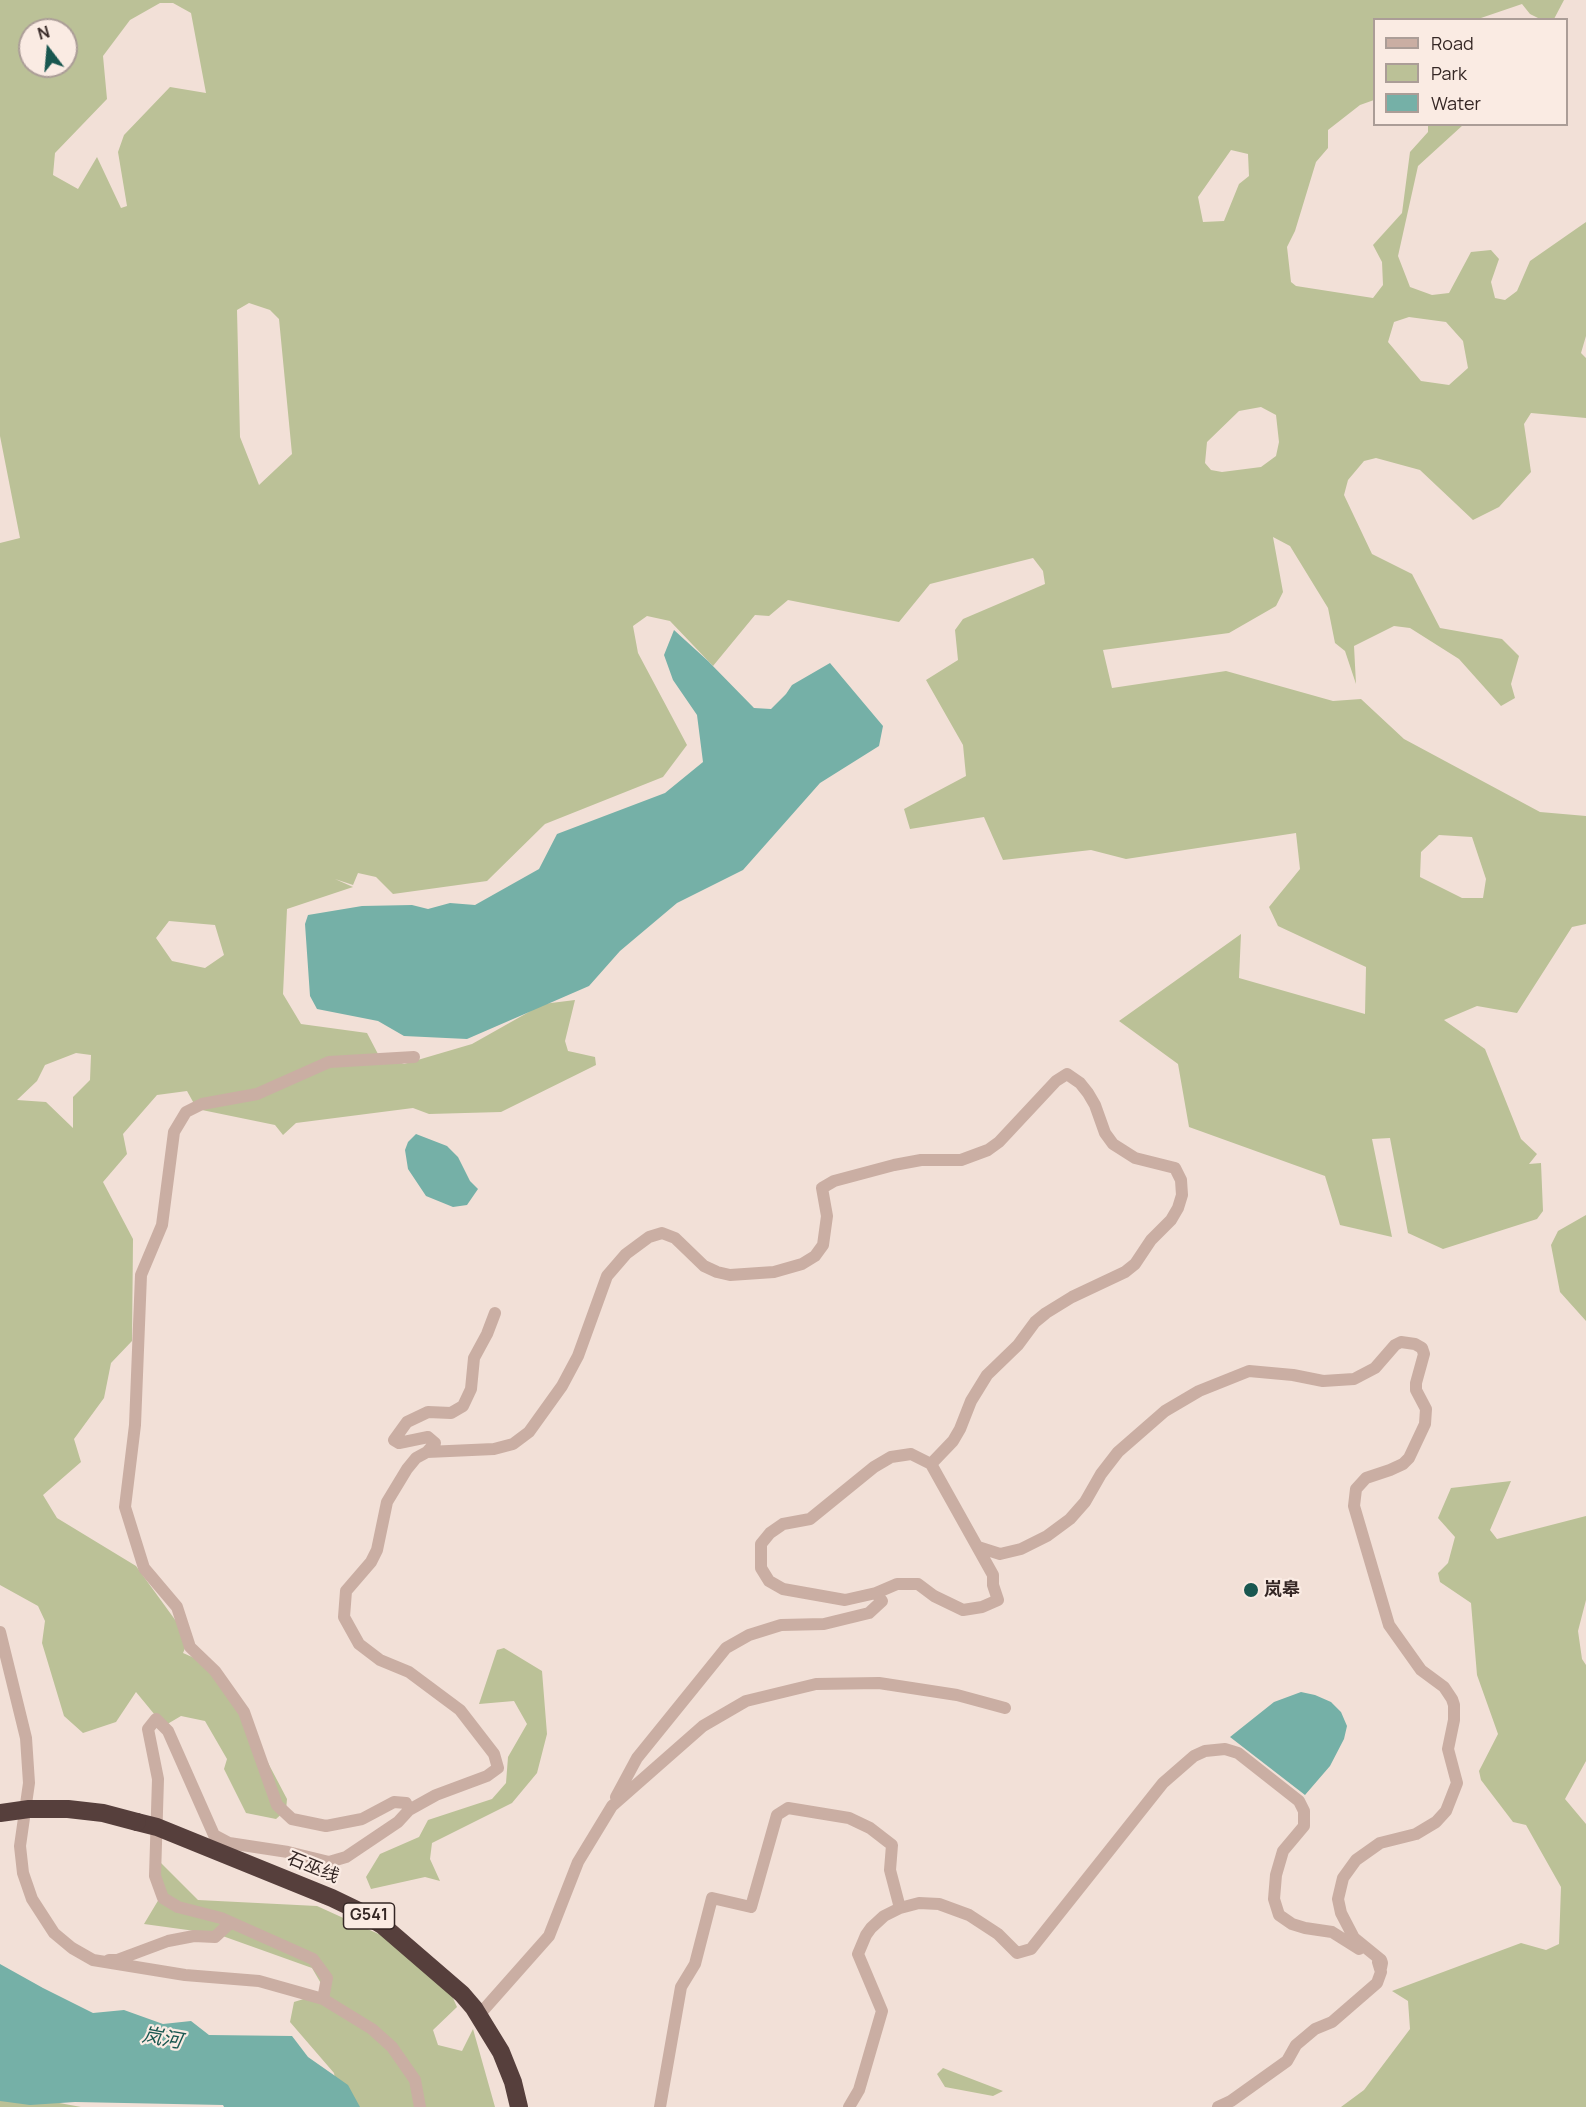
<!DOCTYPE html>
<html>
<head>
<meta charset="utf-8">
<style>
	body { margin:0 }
	#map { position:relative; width:1586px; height:2107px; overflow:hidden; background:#f2e0d7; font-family:Manrope,sans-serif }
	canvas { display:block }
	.legend { position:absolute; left:1373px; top:18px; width:195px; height:108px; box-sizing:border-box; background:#faebe3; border:2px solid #ab9d97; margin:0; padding:8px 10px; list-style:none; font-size:18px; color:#352725 }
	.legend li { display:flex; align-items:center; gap:12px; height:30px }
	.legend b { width:30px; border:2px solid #ab9d97 }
	.north { position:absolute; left:18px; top:18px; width:60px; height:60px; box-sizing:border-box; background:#faebe3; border:2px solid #ab9d97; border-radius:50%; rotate:344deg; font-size:16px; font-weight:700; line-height:24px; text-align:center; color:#352725 }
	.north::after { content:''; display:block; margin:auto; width:21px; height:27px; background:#195750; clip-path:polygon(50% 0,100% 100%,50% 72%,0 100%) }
</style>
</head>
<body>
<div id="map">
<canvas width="1586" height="2107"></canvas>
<ul class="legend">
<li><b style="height:8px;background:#caaea3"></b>Road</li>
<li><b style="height:16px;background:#bbc197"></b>Park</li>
<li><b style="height:16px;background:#75b0a7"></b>Water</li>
</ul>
<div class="north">N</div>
</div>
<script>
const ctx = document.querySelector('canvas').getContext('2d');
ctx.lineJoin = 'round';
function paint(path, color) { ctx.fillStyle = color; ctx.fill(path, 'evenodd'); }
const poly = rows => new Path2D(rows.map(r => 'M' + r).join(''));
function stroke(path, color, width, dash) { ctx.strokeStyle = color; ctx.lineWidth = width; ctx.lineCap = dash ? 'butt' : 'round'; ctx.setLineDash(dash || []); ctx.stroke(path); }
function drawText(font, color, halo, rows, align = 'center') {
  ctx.font = font + ' Manrope,"Noto Sans SC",sans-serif'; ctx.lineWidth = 4.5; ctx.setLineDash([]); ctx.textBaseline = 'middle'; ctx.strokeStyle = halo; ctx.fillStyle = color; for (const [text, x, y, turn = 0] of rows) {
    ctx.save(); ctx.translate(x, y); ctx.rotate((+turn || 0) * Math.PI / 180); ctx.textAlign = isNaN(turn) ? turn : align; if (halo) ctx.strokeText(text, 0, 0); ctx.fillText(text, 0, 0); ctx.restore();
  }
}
paint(poly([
	[0,0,1564,0,1554,19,1540,19,1530,14,1522,4,1478,19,1374,20,1374,100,1360,105,1328,130,1328,148,1316,162,1295,231,1287,247,1291,282,1296,286,1373,298,1383,285,1382,262,1373,245,1402,213,1410,152,1428,132,1428,125,1463,125,1418,166,1398,256,1410,287,1432,295,1449,293,1471,252,1491,250,1499,259,1491,282,1495,298,1505,300,1517,291,1530,261,1586,222,1586,336,1581,353,1586,358,1586,418,1531,413,1524,424,1531,472,1499,507,1473,520,1420,470,1376,458,1364,461,1348,480,1344,495,1372,554,1412,574,1440,628,1502,639,1519,656,1511,684,1515,698,1501,706,1459,659,1410,628,1394,626,1354,646,1356,684,1345,651,1335,643,1328,608,1290,546,1273,537,1283,592,1276,606,1229,633,1103,650,1112,688,1226,671,1333,701,1361,699,1404,739,1540,812,1586,816,1586,924,1572,927,1517,1013,1477,1006,1444,1020,1485,1049,1521,1139,1537,1154,1529,1164,1541,1163,1543,1211,1537,1219,1443,1249,1408,1233,1390,1138,1372,1139,1392,1237,1340,1225,1325,1176,1189,1127,1178,1064,1119,1021,1241,934,1239,978,1365,1014,1366,967,1278,926,1269,907,1300,869,1296,833,1126,859,1091,850,1003,860,984,817,910,829,904,809,966,776,963,745,926,680,958,660,955,630,963,619,1045,584,1043,571,1033,558,930,584,899,622,788,600,769,616,755,615,713,666,670,621,647,616,633,626,638,653,687,745,663,777,545,824,487,881,393,894,376,877,358,873,353,885,335,879,353,887,287,909,283,994,301,1024,367,1033,378,1054,404,1064,472,1044,543,1004,575,1000,565,1041,568,1051,595,1057,596,1065,501,1112,429,1114,413,1108,296,1123,283,1135,275,1125,197,1109,187,1091,157,1095,123,1134,127,1154,103,1182,133,1239,132,1341,111,1363,104,1398,74,1439,81,1462,43,1495,57,1518,136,1566,189,1639,183,1653,199,1660,235,1700,287,1799,286,1810,276,1819,246,1813,224,1769,227,1759,205,1721,181,1716,164,1726,136,1692,116,1722,83,1733,64,1716,42,1643,45,1621,38,1606,0,1585,0,543,20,538,0,436],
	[160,3,173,3,191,13,206,93,170,87,124,135,118,152,127,206,121,208,97,157,78,189,53,175,55,153,107,99,103,56,130,20],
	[30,30,66,30,66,66,30,66],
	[1231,150,1248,154,1249,176,1239,184,1224,221,1203,222,1198,197],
	[249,303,270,310,279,319,292,454,259,485,240,437,237,310],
	[1409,317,1446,322,1463,341,1468,368,1449,385,1421,381,1388,342,1394,322],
	[1261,407,1276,415,1279,442,1276,456,1261,467,1222,472,1211,470,1205,463,1207,442,1239,411],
	[1439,835,1472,837,1486,879,1483,898,1462,898,1420,877,1421,852],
	[169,921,215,925,224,955,205,968,172,961,156,938],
	[76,1053,91,1055,90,1080,73,1097,73,1128,46,1102,17,1100,37,1081,45,1065],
	[1586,1215,1586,1321,1560,1292,1551,1245,1558,1231],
	[1511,1481,1490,1530,1497,1539,1586,1516,1586,1600,1578,1631,1582,1659,1586,1665,1586,1761,1565,1799,1586,1824,1586,2107,1341,2107,1364,2090,1410,2029,1408,2001,1392,1991,1521,1943,1546,1950,1559,1944,1561,1887,1526,1825,1513,1822,1481,1780,1479,1771,1498,1734,1477,1675,1471,1603,1440,1582,1438,1573,1448,1563,1455,1537,1438,1518,1451,1488],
	[504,1648,542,1671,547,1734,537,1773,512,1803,432,1843,430,1859,440,1881,425,1877,371,1889,366,1877,380,1854,419,1837,428,1820,492,1799,506,1783,508,1757,527,1724,514,1701,479,1704,497,1650],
	[152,1854,198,1900,317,1906,383,1936,444,1978,457,2007,433,2030,438,2045,462,2051,473,2029,495,2107,340,2107,334,2073,290,2022,294,2002,326,1992,312,1968,217,1934,144,1924,162,1894],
	[943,2068,1003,2091,993,2096,945,2087,937,2074],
	[0,2092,81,2107,0,2107]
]), '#bbc197');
paint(poly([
	[674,630,708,661,754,708,771,709,786,694,792,685,830,663,883,726,879,746,820,783,743,870,677,903,620,951,589,986,467,1039,404,1036,378,1021,317,1009,310,996,305,924,308,915,362,906,412,905,428,909,450,903,475,905,539,869,557,834,665,793,703,762,697,715,673,680,664,655],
	[416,1134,447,1146,458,1157,470,1181,478,1189,467,1205,453,1207,426,1196,408,1169,405,1150,408,1142],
	[1301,1692,1315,1695,1331,1702,1341,1712,1347,1726,1344,1739,1330,1766,1305,1795,1230,1737,1274,1702],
	[0,1964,43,1988,93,2013,124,2010,163,2024,191,2021,209,2035,292,2036,308,2057,348,2085,360,2107,224,2107,223,2105,75,2102,30,2105,0,2101]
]), '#75b0a7');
stroke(poly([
	[427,1452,494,1449,513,1444,529,1432,562,1386,578,1356,607,1276,626,1254,649,1237,662,1233,675,1238,704,1266,717,1272,730,1275,774,1272,802,1264,815,1256,823,1245,827,1216,822,1188,834,1181,894,1165,921,1160,961,1160,988,1150,999,1142,1056,1081,1067,1074,1080,1083,1088,1093,1095,1105,1105,1133,1113,1144,1135,1158,1175,1168,1181,1180,1182,1195,1178,1208,1171,1220,1151,1240,1135,1264,1125,1272,1072,1297,1046,1313,1035,1322,1018,1345,987,1375,971,1401,960,1429,953,1441,931,1464],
	[911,1454,931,1464,993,1575,993,1585,998,1600,982,1607,963,1610,934,1596,918,1584,897,1584,876,1593,845,1600,783,1589,769,1581,761,1568,761,1544,770,1533,783,1524,810,1519,874,1467,891,1457,911,1454],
	[978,1547,1000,1554,1021,1549,1047,1536,1070,1519,1085,1502,1101,1474,1118,1452,1165,1411,1199,1391,1249,1371,1293,1375,1323,1381,1354,1379,1375,1368,1395,1345,1401,1342,1415,1344,1422,1348,1424,1354,1416,1383,1416,1390,1426,1409,1425,1424,1409,1458,1403,1464,1390,1470,1366,1478,1356,1489,1354,1506,1389,1625,1421,1670,1444,1687,1452,1699,1454,1705,1454,1720,1448,1749,1457,1783,1446,1811,1436,1822,1416,1834,1380,1843,1356,1860,1343,1878,1338,1899,1341,1913,1354,1938,1381,1960,1382,1963,1381,1968],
	[0,1632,26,1738,29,1783,20,1846,23,1873,32,1899,54,1933,72,1948,93,1960,185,1975,259,1981,323,1999,372,2029,392,2047,415,2080,420,2107],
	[616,1797,637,1758,726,1648,749,1635,781,1625,824,1624,869,1613,882,1601,876,1593],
	[409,1810,436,1795,487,1776,498,1768,494,1754,460,1710,409,1672,380,1660,359,1644,344,1617,346,1591,371,1562,377,1550,387,1502,407,1469,416,1458,427,1452,435,1443,428,1437,399,1443,394,1440,407,1422,428,1412,451,1413,463,1406,471,1389,474,1358,487,1334,495,1313],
	[109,1960,117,1960,168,1941,194,1936,215,1937,230,1923],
	[323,1999,327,1978,313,1959,221,1918,178,1907,163,1898,155,1876,158,1779,148,1729,156,1719,168,1731,214,1835,229,1843,288,1852,329,1862,346,1857,398,1822,409,1810,406,1803,394,1802,362,1819,326,1826,292,1819,277,1805,244,1712,215,1671,190,1647,177,1607,144,1568,125,1507,135,1425,141,1275,162,1225,174,1132,186,1112,202,1104,257,1094,329,1062,414,1057],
	[479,2015,549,1936,578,1862,612,1806,703,1726,746,1701,816,1684,879,1683,957,1695,1005,1708],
	[660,2107,681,1987,695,1964,712,1898,751,1907,777,1815,788,1808,849,1818,870,1828,892,1845,890,1870,900,1908],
	[849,2107,859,2090,882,2011,858,1954,866,1935,871,1928,884,1916,900,1908,919,1903,939,1904,969,1915,998,1934,1017,1953,1031,1949,1163,1783,1194,1756,1205,1751,1225,1749,1238,1753,1299,1801,1304,1811,1304,1826,1283,1851,1276,1875,1274,1899,1279,1915,1292,1924,1305,1928,1332,1932,1359,1949],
	[1218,2107,1231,2101,1287,2061,1296,2045,1315,2029,1332,2022,1377,1983,1381,1972,1378,1962]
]), '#caaea3', 12);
stroke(poly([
	[137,1822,157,1827,332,1898,359,1911,382,1925,462,1994,474,2008,501,2052,513,2082,519,2107]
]), '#563f3c', 18);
stroke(poly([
	[0,1813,29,1809,68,1809,103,1813,137,1822]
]), '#563f3c', 18);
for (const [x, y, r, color] of [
	[1251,1590,8,"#195750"]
]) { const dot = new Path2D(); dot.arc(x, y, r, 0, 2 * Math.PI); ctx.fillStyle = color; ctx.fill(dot); stroke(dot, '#faebe3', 2); }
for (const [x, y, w] of [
	[369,1916,51]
]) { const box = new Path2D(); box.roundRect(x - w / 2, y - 13, w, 26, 4.5); ctx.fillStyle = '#faebe3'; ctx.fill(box); stroke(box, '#352725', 1.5); }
drawText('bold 16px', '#352725', null, [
	["G541",369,1916]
]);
drawText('bold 18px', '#352725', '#faebe3', [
	["岚皋",1264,1590]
], 'left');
drawText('18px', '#352725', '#faebe3', [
	["石巫线",313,1868,22]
]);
drawText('italic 20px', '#195750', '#faebe3', [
	["岚河",162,2039,10]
]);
</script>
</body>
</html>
